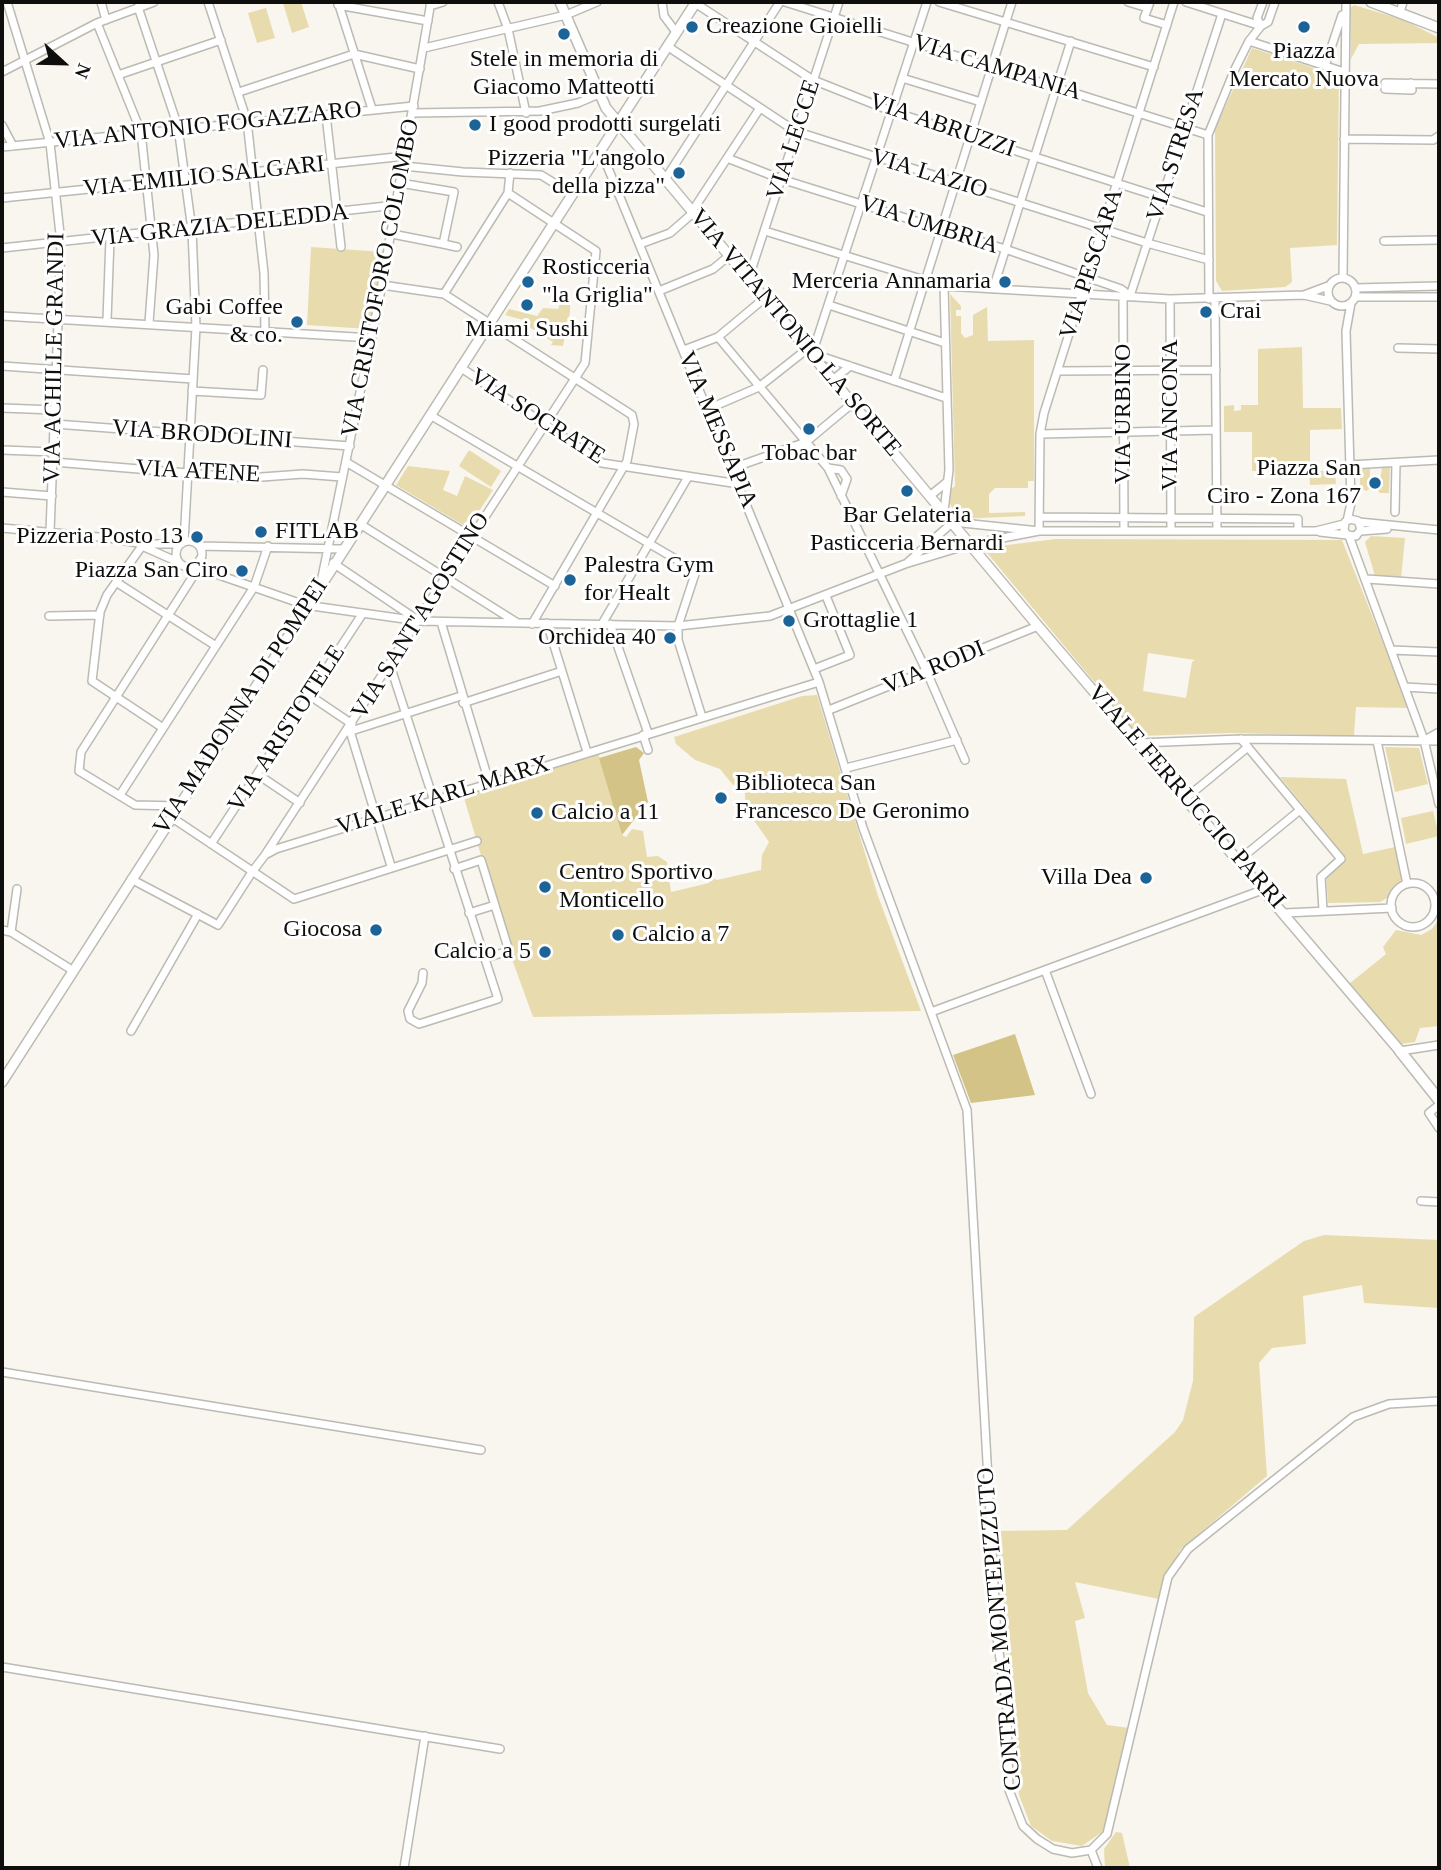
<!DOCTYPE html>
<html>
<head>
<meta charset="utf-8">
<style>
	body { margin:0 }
	#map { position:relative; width:1441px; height:1870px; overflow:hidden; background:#f8f6ef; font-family:Georgia,serif }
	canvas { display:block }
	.frame { position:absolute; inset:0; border:4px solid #0e0e0c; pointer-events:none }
	.north { position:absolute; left:28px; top:28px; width:70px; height:70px; -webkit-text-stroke:5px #fff; paint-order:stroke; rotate:112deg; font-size:19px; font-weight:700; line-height:28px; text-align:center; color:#0e0e0c }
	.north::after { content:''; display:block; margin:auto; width:24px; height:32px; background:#0e0e0c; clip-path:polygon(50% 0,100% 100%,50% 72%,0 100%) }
</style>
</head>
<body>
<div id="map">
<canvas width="1441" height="1870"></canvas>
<div class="frame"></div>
<div class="north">N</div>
</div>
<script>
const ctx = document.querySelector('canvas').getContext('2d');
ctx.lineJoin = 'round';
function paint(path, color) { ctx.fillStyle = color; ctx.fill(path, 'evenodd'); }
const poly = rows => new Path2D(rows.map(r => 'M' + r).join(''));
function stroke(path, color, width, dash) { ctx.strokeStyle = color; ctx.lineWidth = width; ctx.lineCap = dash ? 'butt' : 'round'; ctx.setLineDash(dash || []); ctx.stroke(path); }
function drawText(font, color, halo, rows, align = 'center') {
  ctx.font = font + ' Georgia,serif'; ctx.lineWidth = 6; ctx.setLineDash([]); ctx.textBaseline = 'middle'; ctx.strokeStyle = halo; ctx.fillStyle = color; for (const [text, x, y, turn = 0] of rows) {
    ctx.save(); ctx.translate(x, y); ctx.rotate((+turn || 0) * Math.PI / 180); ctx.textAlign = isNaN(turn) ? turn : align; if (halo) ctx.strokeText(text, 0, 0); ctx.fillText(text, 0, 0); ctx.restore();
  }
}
paint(poly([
	[301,2,309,27,292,33,283,3],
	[1354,5,1404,20,1439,38,1439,43,1359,44,1351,59,1350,8],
	[266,8,275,38,257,43,248,13],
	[1252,48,1339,76,1337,245,1290,248,1292,282,1285,287,1222,291,1216,281,1215,129],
	[311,247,384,252,368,329,307,325],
	[950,294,961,306,961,310,956,310,956,316,961,316,961,333,965,338,973,335,973,315,987,307,988,341,1034,340,1034,481,1028,481,1028,488,995,488,989,494,989,513,1025,512,1025,516,957,519,948,499,949,491,955,486],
	[561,300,570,301,570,312,563,346,551,345,553,342,529,327,531,322,505,315,509,309,537,316,543,308,558,309],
	[1302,347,1303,408,1341,408,1342,429,1310,430,1310,471,1335,471,1336,484,1310,485,1309,471,1252,471,1252,432,1224,432,1224,406,1234,405,1234,411,1241,410,1241,405,1258,405,1258,349],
	[469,450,501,471,491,487,459,466],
	[408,466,450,471,443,490,457,496,465,476,493,490,468,528,396,485],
	[1360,468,1370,468,1370,479,1380,480,1382,468,1390,468,1389,493,1380,493,1374,486,1366,491,1360,488],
	[1371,536,1405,538,1401,578,1375,576,1365,542],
	[1056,539,1342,540,1409,708,1356,707,1354,736,1230,733,1139,736,983,548],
	[1148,653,1195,660,1192,662,1186,698,1143,691],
	[817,695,878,896,921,1011,533,1017,509,951,462,791,597,749,622,835,626,837,632,829,643,831,647,857,658,856,667,862,671,892,709,883,709,876,717,880,761,870,762,855,769,842,746,809,744,783,733,785,720,769,695,760,676,744,674,737,802,696],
	[1385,747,1419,748,1428,784,1395,792],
	[1280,777,1346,779,1363,854,1395,847,1402,879,1387,898,1380,902,1328,903,1326,876,1346,858],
	[1433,811,1439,836,1406,844,1401,818],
	[1439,919,1439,1026,1420,1028,1415,1042,1401,1044,1349,984,1386,954,1383,947,1396,930,1421,935,1432,929],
	[1324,1235,1439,1240,1439,1308,1364,1303,1362,1285,1303,1296,1306,1344,1272,1348,1259,1363,1267,1476,1180,1550,1159,1599,1075,1582,1085,1618,1075,1621,1088,1693,1107,1725,1130,1728,1105,1830,1082,1846,1052,1841,1031,1826,1019,1795,995,1531,1067,1530,1175,1432,1183,1420,1193,1381,1194,1317,1304,1241],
	[1116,1832,1122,1833,1130,1868,1105,1868,1104,1849]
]), '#e8dcae');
paint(poly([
	[636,747,644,753,639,760,648,802,622,835,599,758],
	[1015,1034,1035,1095,971,1103,953,1055]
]), '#d3c386');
const minor = poly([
	[7,2,50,143,61,243,50,532],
	[101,2,106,20],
	[208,2,247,121,264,273,265,332],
	[338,2,372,109],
	[498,2,508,29,526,113],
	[662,2,664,16,676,32],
	[785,2,1208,135],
	[939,2,1154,67],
	[1128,2,1148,8],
	[1150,2,1144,18,1167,25],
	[1186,2,1261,26],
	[695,3,813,80,891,111,1207,212],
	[338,5,428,21],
	[430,6,443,2],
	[138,7,178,127,192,230,196,327,184,542],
	[1400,12,1403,2],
	[97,23,141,132,154,255,149,323],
	[1261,26,1257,18,1263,2],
	[1249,41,1344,72],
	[667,46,795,131,1147,243,1209,260],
	[424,48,566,15,597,2],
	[1325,66,1342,15],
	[2,72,97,23,154,2],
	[118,75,221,40],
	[902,78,981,102],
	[1411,83,1412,90,1385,89,1385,83,1439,84],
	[239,92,354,54,420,69],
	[413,113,540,111,578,103,599,94],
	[326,115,341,247],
	[2,125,13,146],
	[1344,139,1433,140,1439,136],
	[2,147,414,106],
	[601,151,819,682,863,828,967,1110,997,1637,1007,1710,1009,1790,1023,1826,1037,1839,1053,1849,1072,1853,1091,1850,1107,1834,1168,1577,1188,1549,1353,1417,1389,1404,1439,1401],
	[727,158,781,179,1005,249,1121,289,1130,296,1222,14],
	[404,166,463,172,541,175,572,194],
	[666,178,780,2],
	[508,193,510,173],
	[2,198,406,156],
	[693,210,760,108],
	[765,231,944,286,1170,299,1304,295,1330,301],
	[392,234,443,244,454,192,400,183],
	[1384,241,1439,240],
	[443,244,457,247],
	[640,244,670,233,694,212],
	[2,248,396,205],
	[749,277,839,2],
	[1343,277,1346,2],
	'1328 292a14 14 0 1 1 28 0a14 14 0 1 1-28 0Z',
	[382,285,444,294,632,415,634,424,627,461,532,624],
	[1355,288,1439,286],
	[993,289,1071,41],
	[659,291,713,269,730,255],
	[1304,295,1328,286],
	[1123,296,1124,531],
	[1355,297,1439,297],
	[1170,299,1171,531],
	[1209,299,1208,135,1235,69,1249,41,1261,26,1268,22,1275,2],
	[1215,300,1217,531],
	[829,305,945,343],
	[2,316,372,338],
	[107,320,110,239],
	[718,337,828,468,926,670,965,760],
	[1398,348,1439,349],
	[684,350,718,337,766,297],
	[814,354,946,398],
	[2,366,193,379],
	[460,367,602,463,739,484],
	[1058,371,1216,370],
	[834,379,850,366],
	[894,381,1012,2],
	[192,391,261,395,263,370],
	[2,408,55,410],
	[708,409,759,387,816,342,927,2],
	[430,415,696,571,678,626,678,640,702,717],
	[55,424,350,446],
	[1040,434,1216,430],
	[2,450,54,452],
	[54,462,248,478,303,474,342,477],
	[346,462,555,586],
	[1349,465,1439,460],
	[733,468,806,442,854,402],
	[828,468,841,470,847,479,841,496],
	[2,492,52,496],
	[931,495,947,482],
	[944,511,949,470,944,286],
	[1395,512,1396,463],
	[1039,517,1298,519,1298,531],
	[1347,521,1351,503,1346,331,1351,303],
	[1359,522,1439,530],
	[360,524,516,622],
	[2,528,109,538,144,544,181,544],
	[1039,531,1040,434,1044,413,1174,2],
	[1361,531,1387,529],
	[1320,532,1356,536,1361,529,1358,521,1350,519,1345,522,1344,530,1347,535],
	[1349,536,1424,740,1439,804],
	'176 554a13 13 0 1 1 26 0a13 13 0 1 1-26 0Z',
	[142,546,107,595,100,612,92,681,163,728],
	[142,546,178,562],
	[199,546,343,549],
	[908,562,953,522,1039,531,1316,531,1344,524],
	[333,563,416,619],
	[194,569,216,574,202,564,200,559],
	[216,574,305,605,419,621,678,626,770,616,905,564,971,544,1039,531],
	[1367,579,1439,584],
	[116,582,216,646],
	[321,582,380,295,431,2],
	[49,616,100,615],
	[441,622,489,782],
	[547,623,587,752],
	[602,624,688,477],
	[610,624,648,733],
	[1392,650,1439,652],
	[390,665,498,999,419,1024,410,1019,408,1011,422,983,423,973],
	[814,669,850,655,826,596],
	[1405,687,1439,689],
	[309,695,352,724],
	[463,703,562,671],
	[829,710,1038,626],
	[350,731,391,866],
	[348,732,461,696],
	[643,735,648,750],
	[1241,739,1341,859,1321,877,1323,910],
	[1425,740,1439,732],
	[1377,741,1407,884],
	[1139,743,1241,739,1439,741],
	[846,768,957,740],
	[257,774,300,803],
	[120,795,254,587,268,546],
	[1186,798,1248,747],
	[178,806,135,805,79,771,81,752,197,570],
	[171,817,294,899,477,841],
	[211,844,363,613],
	[265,855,585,363,596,251,508,193,444,294],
	[1239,860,1300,810],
	[454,869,481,860,509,951,485,958],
	[131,879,218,925,252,872,265,855,276,849,819,682],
	'1391 905a22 22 0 1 1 44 0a22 22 0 1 1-44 0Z',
	[469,913,495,905],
	[1285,913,1392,908],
	[2,930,11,932,72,970],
	[11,932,17,889],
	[1045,970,1091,1094],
	[931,1012,1265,889],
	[131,1031,198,914],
	[1400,1051,1439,1045],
	[1439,1105,1429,1113,1439,1128],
	[1421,1201,1439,1202],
	[2,1372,481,1450],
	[2,1667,500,1749],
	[1091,1850,1098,1868],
	[404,1868,425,1736]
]);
const tertiary = poly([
	[560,2,606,108,1038,626,1400,1051],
	[1371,2,1439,28],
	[2,1082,696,2]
]);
const secondary = poly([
	[1400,1051,1439,1100]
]);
stroke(minor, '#bbbab3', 10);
stroke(tertiary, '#bbbab3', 12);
stroke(secondary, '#bbbab3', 13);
stroke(minor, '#fff', 7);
stroke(tertiary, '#fff', 9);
stroke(secondary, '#fff', 10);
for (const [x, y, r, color] of [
	[692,27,7,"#1c6397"],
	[1304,27,7,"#1c6397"],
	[564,34,7,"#1c6397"],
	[475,125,7,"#1c6397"],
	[679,173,7,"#1c6397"],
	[528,282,7,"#1c6397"],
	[1005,282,7,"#1c6397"],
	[527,305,7,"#1c6397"],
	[1206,312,7,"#1c6397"],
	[297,322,7,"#1c6397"],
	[809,429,7,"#1c6397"],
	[1375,483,7,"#1c6397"],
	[907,491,7,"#1c6397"],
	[261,532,7,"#1c6397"],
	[197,537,7,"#1c6397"],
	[242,571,7,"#1c6397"],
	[570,580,7,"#1c6397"],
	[789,621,7,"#1c6397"],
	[670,638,7,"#1c6397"],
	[721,798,7,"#1c6397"],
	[537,813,7,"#1c6397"],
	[1146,878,7,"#1c6397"],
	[545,887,7,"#1c6397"],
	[376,930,7,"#1c6397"],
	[618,935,7,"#1c6397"],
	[545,952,7,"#1c6397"]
]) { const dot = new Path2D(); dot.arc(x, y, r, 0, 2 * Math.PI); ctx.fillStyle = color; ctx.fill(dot); stroke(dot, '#fff', 2.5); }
drawText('24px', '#0e0e0c', '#fff', [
	["Creazione Gioielli",706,27],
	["Piazza",1304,52,"center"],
	["Mercato Nuova",1304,80,"center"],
	["Stele in memoria di",564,60,"center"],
	["Giacomo Matteotti",564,88,"center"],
	["I good prodotti surgelati",489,125],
	["Pizzeria \"L'angolo",665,159,"right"],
	["della pizza\"",665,187,"right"],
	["Rosticceria",542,268],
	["\"la Griglia\"",542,296],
	["Merceria Annamaria",991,282,"right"],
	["Gabi Coffee",283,308,"right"],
	["& co.",283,336,"right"],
	["Crai",1220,312],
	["Miami Sushi",527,330,"center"],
	["Tobac bar",809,454,"center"],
	["Piazza San",1361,469,"right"],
	["Ciro - Zona 167",1361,497,"right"],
	["Bar Gelateria",907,516,"center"],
	["Pasticceria Bernardi",907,544,"center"],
	["FITLAB",275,532],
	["Pizzeria Posto 13",183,537,"right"],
	["Palestra Gym",584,566],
	["for Healt",584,594],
	["Piazza San Ciro",228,571,"right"],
	["Grottaglie 1",803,621],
	["Orchidea 40",656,638,"right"],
	["Biblioteca San",735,784],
	["Francesco De Geronimo",735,812],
	["Calcio a 11",551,813],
	["Centro Sportivo",559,873],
	["Monticello",559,901],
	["Villa Dea",1132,878,"right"],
	["Giocosa",362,930,"right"],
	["Calcio a 7",632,935],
	["Calcio a 5",531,952,"right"]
], 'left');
drawText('24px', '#0e0e0c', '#fff', [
	["VIA CAMPANIA",997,68,17],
	["VIA ANTONIO FOGAZZARO",208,126,-6],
	["VIA ABRUZZI",942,126,19],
	["VIA LECCE",794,140,-72],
	["VIA STRESA",1176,155,-72],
	["VIA LAZIO",929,174,17],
	["VIA EMILIO SALGARI",204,177,-6],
	["VIA UMBRIA",929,225,18],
	["VIA GRAZIA DELEDDA",220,226,-6],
	["VIA PESCARA",1092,264,-72],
	["VIA CRISTOFORO COLOMBO",381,278,-79],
	["VIA VITANTONIO LA SORTE",795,333,50],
	["VIA ACHILLE GRANDI",55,358,-89],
	["VIA URBINO",1124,414,-90],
	["VIA ANCONA",1171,415,-90],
	["VIA SOCRATE",537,417,33],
	["VIA MESSAPIA",717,430,67],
	["VIA BRODOLINI",202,435,4],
	["VIA ATENE",198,472,3],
	["VIA SANT'AGOSTINO",421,616,-58],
	["VIA RODI",934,668,-22],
	["VIA MADONNA DI POMPEI",241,707,-57],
	["VIA ARISTOTELE",287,729,-57],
	["VIALE KARL MARX",443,796,-17],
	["VIALE FERRUCCIO PARRI",1186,797,49],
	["CONTRADA MONTEPIZZUTO",1000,1629,-95]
]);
</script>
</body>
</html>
